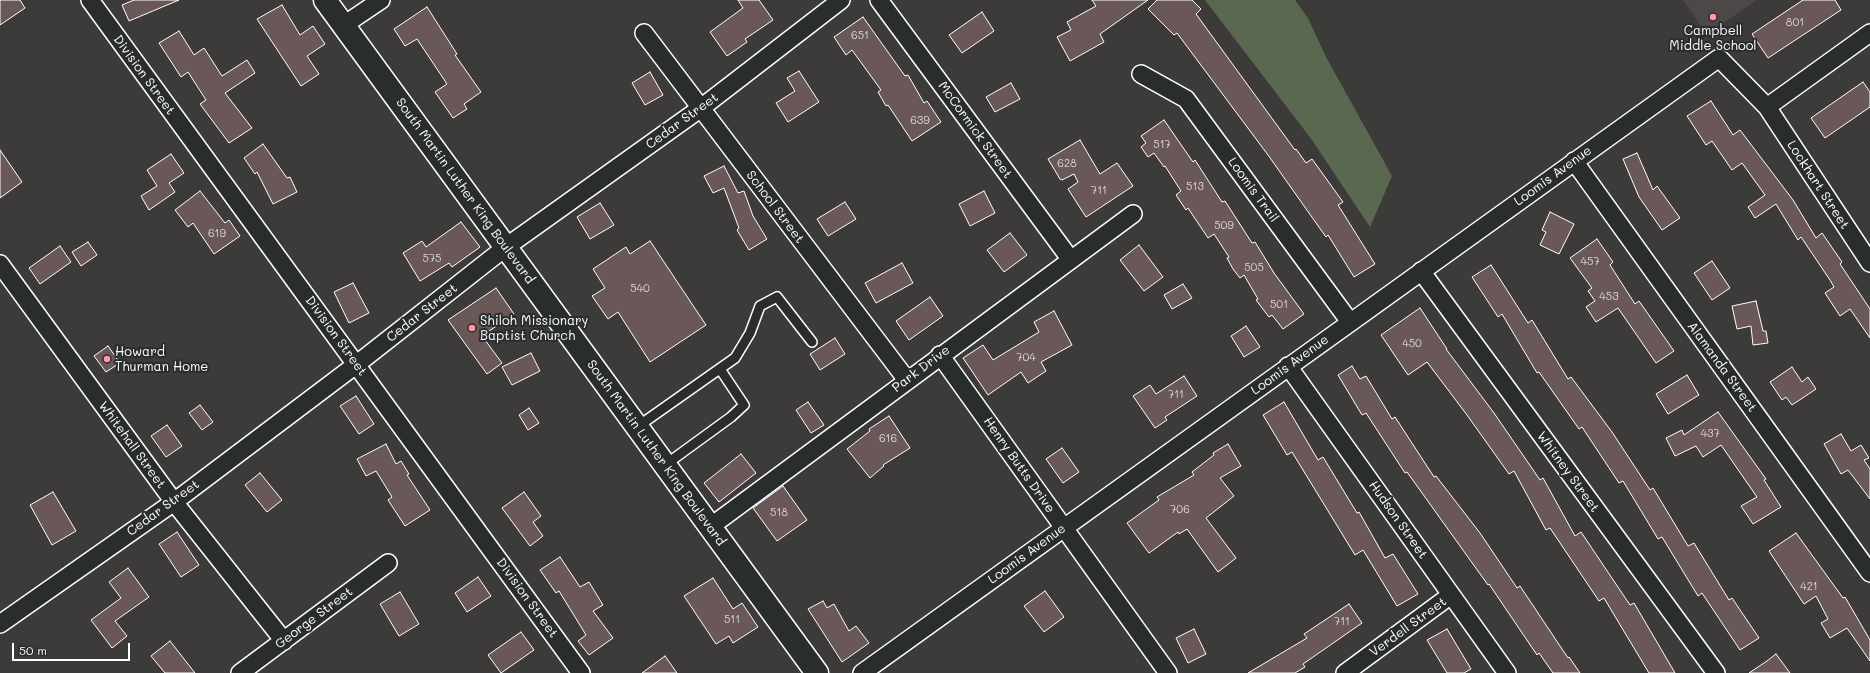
<!DOCTYPE html>
<html>
<head>
<meta charset="utf-8">
<style>
	body { margin:0 }
	#map { position:relative; width:1870px; height:673px; overflow:hidden; background:#3d3a3a; font-family:Mali,sans-serif }
	canvas { display:block }
	.scale { position:absolute; left:12px; top:643px; width:118px; height:18px; box-sizing:border-box; border:2px solid #fff; border-top:0; padding-left:5px; font-size:12px; line-height:14px; white-space:nowrap; color:#fff; -webkit-text-stroke:3px #2a2d2e; paint-order:stroke }
</style>
</head>
<body>
<div id="map">
<canvas width="1870" height="673"></canvas>
<div class="scale">50 m</div>
</div>
<script>
const ctx = document.querySelector('canvas').getContext('2d');
ctx.lineJoin = 'round';
function paint(path, color) { ctx.fillStyle = color; ctx.fill(path, 'evenodd'); }
const poly = rows => new Path2D(rows.map(r => 'M' + r).join(''));
function stroke(path, color, width, dash) { ctx.strokeStyle = color; ctx.lineWidth = width; ctx.lineCap = dash ? 'butt' : 'round'; ctx.setLineDash(dash || []); ctx.stroke(path); }
function drawText(font, color, halo, rows, align = 'center') {
  ctx.font = font + ' Mali,sans-serif'; ctx.lineWidth = 4; ctx.setLineDash([]); ctx.textBaseline = 'middle'; ctx.strokeStyle = halo; ctx.fillStyle = color; for (const [text, x, y, turn = 0] of rows) {
    ctx.save(); ctx.translate(x, y); ctx.rotate((+turn || 0) * Math.PI / 180); ctx.textAlign = isNaN(turn) ? turn : align; if (halo) ctx.strokeText(text, 0, 0); ctx.fillText(text, 0, 0); ctx.restore();
  }
}
paint(poly([
	[1683,0,1756,0,1707,35]
]), '#4e4747');
paint(poly([
	[1205,0,1295,0,1308,18,1326,57,1392,176,1370,227,1312,140]
]), '#5b6850');
const building = poly([
	[0,0,20,0,25,8,0,25,0,0],
	[134,0,179,0,129,21,122,5,134,0],
	[738,0,759,0,773,20,745,39,747,42,727,56,710,32,743,8,738,0],
	[1092,0,1148,0,1100,34,1104,42,1070,61,1057,37,1071,30,1067,22,1096,6,1092,0],
	[1157,0,1192,0,1201,9,1196,14,1295,150,1296,149,1306,163,1312,159,1343,202,1338,205,1375,264,1354,277,1328,235,1326,237,1268,155,1177,33,1174,35,1148,9,1157,0],
	[1803,0,1835,0,1841,10,1768,58,1752,34,1803,0],
	[282,5,300,35,313,26,325,44,307,56,319,74,301,86,257,19,282,5],
	[427,7,457,54,455,55,481,92,464,104,467,109,453,118,435,92,447,84,417,39,405,46,394,29,427,7],
	[982,12,994,31,962,53,949,35,982,12],
	[863,17,905,76,908,75,924,103,927,101,941,122,912,141,888,105,886,106,878,92,881,90,852,50,846,55,834,37,863,17],
	[179,31,194,55,204,48,222,76,247,60,255,73,225,93,252,128,229,143,200,104,206,100,188,72,181,77,159,43,179,31],
	[799,71,819,102,788,122,776,103,795,91,787,78,799,71],
	[650,72,663,95,645,105,632,83,650,72],
	[1863,82,1870,92,1870,107,1825,138,1811,118,1863,82],
	[1011,83,1020,99,995,112,986,97,1011,83],
	[1711,101,1733,135,1740,130,1793,200,1816,238,1822,233,1842,262,1840,264,1870,309,1870,338,1850,309,1840,316,1825,293,1834,287,1830,280,1801,237,1798,240,1776,204,1755,218,1748,207,1765,195,1742,163,1732,170,1712,141,1706,145,1687,116,1711,101],
	[1164,120,1193,162,1195,160,1222,202,1225,201,1252,243,1255,242,1274,273,1304,314,1283,329,1272,315,1269,317,1256,300,1258,299,1244,275,1240,278,1233,269,1227,258,1229,257,1214,234,1208,238,1188,208,1186,210,1176,195,1181,191,1165,166,1164,167,1154,153,1148,157,1141,147,1146,143,1141,136,1164,120],
	[1080,140,1100,174,1117,163,1133,186,1086,217,1068,189,1078,182,1074,174,1062,180,1060,179,1048,159,1080,140],
	[263,144,287,178,290,177,297,192,273,204,257,172,255,174,244,158,263,144],
	[0,150,22,182,0,198,0,150],
	[1637,153,1653,190,1657,186,1680,218,1662,230,1639,197,1623,159,1637,153],
	[171,154,184,173,169,183,175,192,149,210,141,196,157,186,147,170,171,154],
	[724,166,738,193,744,191,753,216,767,239,749,250,737,230,739,228,724,188,713,193,704,176,724,166],
	[200,191,225,223,229,220,240,236,214,254,193,223,188,227,175,210,200,191],
	[984,191,995,213,970,226,959,204,984,191],
	[845,202,856,219,828,236,817,219,845,202],
	[600,203,614,225,590,239,577,217,600,203],
	[1550,212,1574,224,1559,254,1540,245,1546,232,1542,230,1550,212],
	[461,222,480,247,452,267,449,263,420,281,403,253,422,241,426,247,461,222],
	[1010,233,1027,255,1004,272,987,250,1010,233],
	[1597,239,1613,262,1610,265,1635,304,1639,301,1674,351,1656,363,1618,308,1596,322,1586,307,1595,301,1588,291,1592,288,1570,258,1597,239],
	[650,241,706,325,650,362,618,312,608,319,592,296,605,288,593,269,626,247,630,254,650,241],
	[88,242,97,255,81,266,72,252,88,242],
	[1139,245,1163,277,1144,291,1120,260,1139,245],
	[60,246,71,262,40,284,29,268,60,246],
	[1712,261,1730,288,1712,300,1694,273,1712,261],
	[902,263,913,283,876,303,865,283,902,263],
	[1491,265,1528,323,1532,320,1568,379,1571,377,1612,432,1650,490,1653,488,1688,546,1694,543,1729,600,1732,598,1759,638,1740,650,1702,593,1698,596,1662,537,1658,539,1623,481,1619,483,1582,427,1579,429,1539,372,1537,373,1502,314,1498,317,1472,277,1491,265],
	[353,283,369,313,349,323,334,292,353,283],
	[1183,284,1192,298,1172,309,1164,295,1183,284],
	[496,288,514,314,482,336,502,363,487,374,448,320,496,288],
	[930,297,943,316,909,340,896,321,930,297],
	[1756,301,1763,331,1766,331,1768,343,1753,345,1751,326,1737,329,1732,306,1756,301],
	[1420,308,1447,349,1446,349,1494,413,1540,480,1543,478,1575,536,1581,532,1630,605,1634,603,1675,673,1649,673,1604,598,1599,601,1550,528,1546,530,1514,471,1509,474,1467,415,1427,362,1408,375,1381,335,1420,308],
	[1054,311,1072,345,1041,362,1046,371,1028,383,1021,372,988,395,963,358,983,345,993,360,1039,332,1034,322,1054,311],
	[1246,326,1260,347,1244,357,1231,336,1246,326],
	[835,338,845,354,820,370,810,354,835,338],
	[108,346,120,363,106,372,94,356,108,346],
	[531,353,540,371,512,385,502,367,531,353],
	[1352,366,1360,379,1366,376,1392,419,1395,417,1434,477,1436,476,1480,533,1517,588,1520,586,1568,658,1569,657,1580,673,1553,673,1539,653,1537,655,1489,584,1488,585,1407,472,1405,473,1366,413,1362,415,1338,375,1352,366],
	[1792,367,1802,382,1808,377,1816,389,1792,405,1786,397,1782,400,1770,382,1792,367],
	[1687,375,1699,395,1668,414,1656,394,1687,375],
	[1184,376,1197,396,1165,417,1167,420,1155,428,1133,396,1150,385,1156,394,1184,376],
	[356,396,374,424,359,434,340,406,356,396],
	[808,402,824,425,811,433,796,410,808,402],
	[1284,402,1318,460,1323,457,1357,513,1359,512,1385,558,1393,554,1418,594,1397,606,1363,550,1355,555,1292,452,1287,455,1263,415,1284,402],
	[200,405,213,422,202,430,189,413,200,405],
	[529,408,539,423,528,430,519,415,529,408],
	[1718,412,1766,479,1764,480,1781,507,1753,524,1741,506,1757,497,1721,445,1703,457,1696,446,1675,456,1666,438,1682,430,1684,435,1718,412],
	[889,416,910,448,883,465,884,466,870,478,847,449,870,431,869,429,889,416],
	[167,425,182,446,166,457,151,436,167,425],
	[1841,434,1851,451,1861,445,1869,458,1864,460,1870,469,1870,499,1848,470,1841,474,1824,444,1841,434],
	[386,444,396,464,401,461,409,474,407,475,430,510,405,526,388,500,392,497,376,471,366,476,357,459,386,444],
	[1228,444,1241,466,1220,478,1234,496,1206,518,1236,558,1218,572,1187,529,1179,534,1178,532,1149,553,1127,523,1159,500,1157,497,1194,475,1192,472,1214,455,1213,453,1228,444],
	[1062,448,1079,472,1063,483,1046,459,1062,448],
	[741,454,756,473,719,502,704,483,741,454],
	[260,473,282,500,267,512,245,485,260,473],
	[783,486,807,520,777,541,753,508,783,486],
	[53,492,76,531,52,545,30,505,53,492],
	[524,492,541,516,533,522,543,536,530,546,502,508,524,492],
	[177,532,199,565,181,577,159,544,177,532],
	[1796,533,1843,598,1845,597,1870,640,1870,661,1847,628,1830,638,1821,623,1828,619,1816,596,1804,604,1769,551,1796,533],
	[560,557,580,587,589,582,603,605,593,611,613,638,589,655,578,641,586,635,559,591,556,593,540,570,560,557],
	[128,568,149,597,115,621,127,636,112,648,91,620,121,598,109,582,128,568],
	[478,577,491,596,467,612,455,593,478,577],
	[713,578,733,609,742,603,758,627,733,643,729,636,716,644,684,596,713,578],
	[1045,591,1064,617,1044,632,1024,606,1045,591],
	[400,592,419,624,399,636,380,604,400,592],
	[823,601,827,608,834,604,849,631,856,626,869,643,842,662,808,609,823,601],
	[1349,604,1362,623,1303,664,1305,667,1295,673,1248,673,1307,638,1304,634,1349,604],
	[1194,629,1206,654,1188,663,1176,638,1194,629],
	[1447,629,1471,669,1464,673,1447,673,1427,640,1447,629],
	[521,632,534,650,501,673,488,655,521,632],
	[170,641,195,673,165,673,151,656,170,641],
	[1776,654,1790,673,1749,673,1767,661,1776,654],
	[665,656,677,673,642,673,665,656]
]);
paint(building, '#6a5757');
stroke(building, '#fff', 1);
const service = poly([
	[637,427,735,358,750,333,760,306,777,297,812,342],
	[665,465,731,417,744,405,720,369]
]);
const minor = poly([
	[90,0,581,673],
	[879,0,1071,260],
	[344,25,381,0],
	[644,33,907,380],
	[1141,74,1186,99,1350,322],
	[1767,107,1870,33],
	[1574,161,1870,573],
	[0,264,174,502,284,641],
	[1421,271,1716,673],
	[940,355,1168,673],
	[1288,366,1507,673],
	[710,527,1133,214],
	[0,624,174,502,357,364,506,247,701,108,841,0],
	[240,673,388,563],
	[862,673,1719,58,1767,107,1870,263],
	[1345,673,1451,595]
]);
const tertiary = poly([
	[325,0,817,673]
]);
stroke(service, '#fff', 12);
stroke(minor, '#fff', 20);
stroke(tertiary, '#fff', 25);
stroke(service, '#2a2d2e', 9);
stroke(minor, '#2a2d2e', 17);
stroke(tertiary, '#2a2d2e', 22);
for (const [x, y, r, color] of [
	[1713,17,4,"#ff9aa2"],
	[472,328,4,"#ff9aa2"],
	[107,359,4,"#ff9aa2"]
]) { const dot = new Path2D(); dot.arc(x, y, r, 0, 2 * Math.PI); ctx.fillStyle = color; ctx.fill(dot); stroke(dot, '#2a2d2e', 1.5); }
drawText('11px', '#dad5d5', null, [
	["801",1795,23],
	["651",860,36],
	["639",920,121],
	["517",1162,145],
	["628",1067,164],
	["513",1195,187],
	["711",1099,191],
	["509",1224,226],
	["619",217,234],
	["575",432,259],
	["457",1590,262],
	["505",1254,268],
	["540",640,289],
	["453",1609,297],
	["501",1279,305],
	["450",1412,344],
	["704",1026,358],
	["711",1176,395],
	["437",1710,434],
	["616",888,439],
	["706",1180,510],
	["518",779,513],
	["421",1809,587],
	["511",732,620],
	["711",1342,622]
]);
drawText('13px', '#fff', '#2a2d2e', [
	["Campbell",1713,31,"center"],
	["Middle School",1713,46,"center"],
	["Shiloh Missionary",480,321],
	["Baptist Church",480,336],
	["Howard",115,352],
	["Thurman Home",115,367]
], 'left');
drawText('13px', '#fff', '#2a2d2e', [
	["Division Street",144,75,54],
	["Cedar Street",682,121,-36],
	["McCormick Street",975,130,54],
	["Loomis Avenue",1553,176,-36],
	["Lockhart Street",1818,185,57],
	["Loomis Trail",1253,190,54],
	["South Martin Luther King Boulevard",465,191,54],
	["School Street",775,207,53],
	["Cedar Street",422,313,-38],
	["Division Street",336,336,54],
	["Loomis Avenue",1290,365,-36],
	["Alamanda Street",1722,367,54],
	["Park Drive",921,369,-37],
	["Whitehall Street",132,445,54],
	["South Martin Luther King Boulevard",656,453,54],
	["Henry Butts Drive",1019,465,55],
	["Whitney Street",1568,472,54],
	["Cedar Street",163,508,-36],
	["Hudson Street",1398,520,55],
	["Loomis Avenue",1027,554,-36],
	["Division Street",527,598,54],
	["George Street",314,618,-37],
	["Verdell Street",1408,627,-36]
]);
</script>
</body>
</html>
